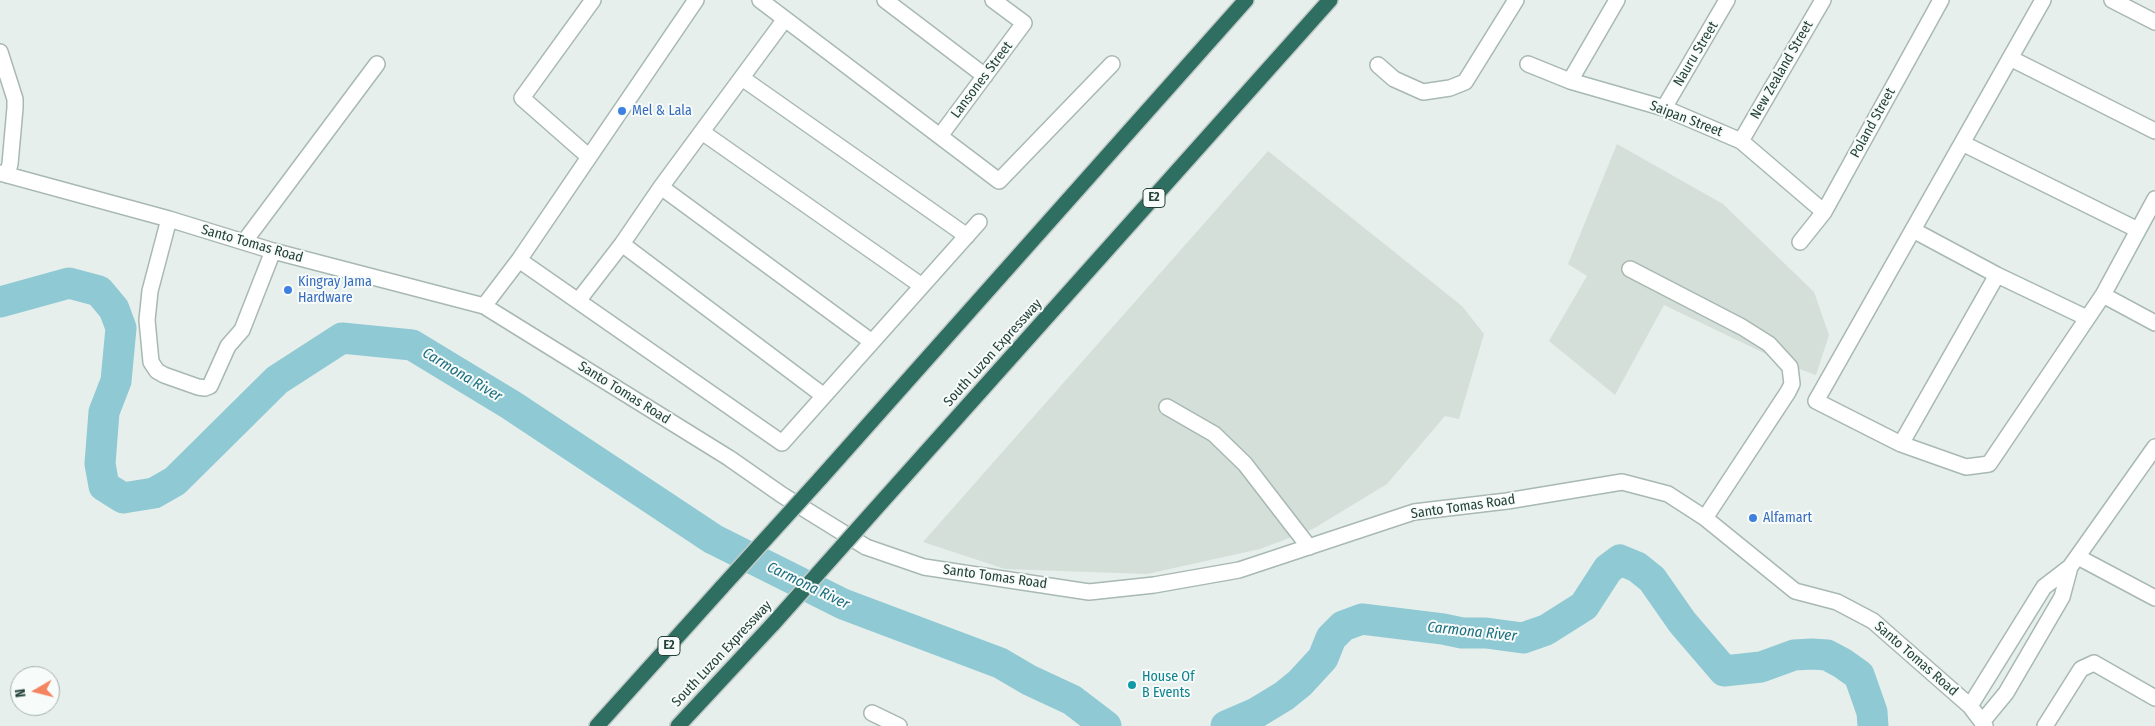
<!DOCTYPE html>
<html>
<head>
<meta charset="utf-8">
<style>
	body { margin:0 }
	#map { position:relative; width:2155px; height:726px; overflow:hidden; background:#e6efeb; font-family:"Fira Sans Condensed",sans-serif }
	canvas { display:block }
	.north { position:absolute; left:10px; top:666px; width:50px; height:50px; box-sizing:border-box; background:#f7fbf9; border:1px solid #a3b1ad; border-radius:50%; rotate:262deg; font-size:14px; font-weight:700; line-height:20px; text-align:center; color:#24423a }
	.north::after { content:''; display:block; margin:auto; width:18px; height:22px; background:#f4845f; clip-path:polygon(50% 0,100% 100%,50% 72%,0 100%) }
</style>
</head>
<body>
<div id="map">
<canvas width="2155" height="726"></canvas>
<div class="north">N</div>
</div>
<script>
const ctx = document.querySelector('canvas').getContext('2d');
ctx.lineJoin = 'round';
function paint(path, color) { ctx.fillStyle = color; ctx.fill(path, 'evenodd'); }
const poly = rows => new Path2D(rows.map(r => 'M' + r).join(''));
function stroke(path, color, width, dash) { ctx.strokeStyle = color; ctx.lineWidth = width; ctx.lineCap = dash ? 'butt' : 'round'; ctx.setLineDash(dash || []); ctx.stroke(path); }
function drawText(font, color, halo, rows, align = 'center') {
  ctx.font = font + ' "Fira Sans Condensed",sans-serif'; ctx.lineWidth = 4; ctx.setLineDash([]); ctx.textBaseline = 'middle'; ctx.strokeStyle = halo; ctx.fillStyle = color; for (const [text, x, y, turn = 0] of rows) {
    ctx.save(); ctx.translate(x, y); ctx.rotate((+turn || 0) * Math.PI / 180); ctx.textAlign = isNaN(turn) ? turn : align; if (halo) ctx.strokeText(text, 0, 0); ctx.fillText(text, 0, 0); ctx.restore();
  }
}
paint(poly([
	[1617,144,1723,204,1814,292,1829,335,1816,375,1791,366,1664,305,1615,395,1549,341,1587,276,1568,264],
	[1268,151,1462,306,1484,334,1459,419,1445,416,1387,484,1313,529,1260,549,1147,574,1005,569,923,542]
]), '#d4dfda');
stroke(poly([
	[0,302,69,283,99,291,114,309,121,328,116,381,104,412,100,464,104,486,123,498,154,493,175,481,277,380,342,338,412,345,511,405,713,539,843,604,1000,663,1029,680,1072,700,1106,726],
	[1226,726,1256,713,1284,696,1300,683,1323,658,1331,638,1343,626,1362,619,1443,629,1462,633,1486,633,1523,638,1546,630,1584,606,1608,569,1620,560,1637,567,1652,579,1682,622,1724,671,1761,667,1794,655,1812,654,1827,655,1842,663,1859,675,1872,712,1873,726]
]), '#8ec9d4', 31);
const minor = poly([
	[760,0,999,181,1112,64],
	[885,0,985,76],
	[2043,0,1816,401,1901,444,1966,467,1989,464,2103,295,2155,199],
	[2112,0,2155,22],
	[0,52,15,99,15,108,10,164,7,175],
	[2010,58,2155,131],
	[1528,64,1570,81,1664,108,1741,141,1824,212],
	[1378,65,1394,79,1423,92,1450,88,1465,82,1516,0],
	[742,78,967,236],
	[1570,81,1617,0],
	[1664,108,1727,0],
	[702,132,922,286],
	[940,136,1024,23,993,0],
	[1741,141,1823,0],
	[1962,143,2138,230],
	[588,156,522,98,593,0],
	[0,173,169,219,273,251,484,306,729,458,782,495,866,547,924,567,1089,592,1154,585,1239,570,1414,512,1507,501,1622,482,1668,494,1705,518,1795,591,1837,602,1873,621,1970,706,1985,726],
	[661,187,872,342],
	[169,219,150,291,147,320,151,362,157,371,164,375,198,387,205,388,210,386,228,346,242,330,273,251],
	[1913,230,1997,275,2087,318],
	[244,242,377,64],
	[1800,242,1824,212,1941,0],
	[622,244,824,396],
	[519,260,782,443,979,222],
	[1630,269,1742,327,1769,344,1790,367,1792,384,1788,392,1705,518],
	[2103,295,2155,323],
	[578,301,622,244,661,187,785,19],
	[484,306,519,260,696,0],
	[1167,407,1214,434,1245,464,1309,547],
	[1901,444,1997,275],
	[2078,557,2155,598],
	[1970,706,2044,587,2070,567,2155,447],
	[872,713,899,726],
	[1982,722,2006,693,2062,597,2070,567],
	[2045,726,2081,669,2094,663,2155,698]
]);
const highway = poly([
	[820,479,1246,0],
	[870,515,1330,0],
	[597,726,722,587],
	[678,726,773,624]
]);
stroke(minor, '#a8b8b2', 18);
stroke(highway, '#c2cac8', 18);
stroke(minor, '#fff', 15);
stroke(highway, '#2f6f62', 15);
const highwayBridge = poly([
	[722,587,820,479],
	[773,624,870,515]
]);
stroke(highwayBridge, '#c2cac8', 18, []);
stroke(highwayBridge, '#2f6f62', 15);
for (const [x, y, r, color] of [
	[622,111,5,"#3f7fe0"],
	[288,290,5,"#3f7fe0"],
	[1753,518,5,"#3f7fe0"],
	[1132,685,5,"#0f9aa8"]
]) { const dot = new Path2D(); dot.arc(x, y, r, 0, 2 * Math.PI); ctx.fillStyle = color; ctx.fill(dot); stroke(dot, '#f7fbf9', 2); }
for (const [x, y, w] of [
	[1154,198,22],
	[669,646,22]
]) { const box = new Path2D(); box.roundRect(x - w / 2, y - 9.5, w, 19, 4); ctx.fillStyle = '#f7fbf9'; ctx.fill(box); stroke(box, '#24423a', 1); }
drawText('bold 12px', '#24423a', null, [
	["E2",1154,198],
	["E2",669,646]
]);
drawText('14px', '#24423a', '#f7fbf9', [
	["Nauru Street",1696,54,-59],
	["New Zealand Street",1782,70,-60],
	["Lansones Street",982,80,-53],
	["Saipan Street",1686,119,21],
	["Poland Street",1873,123,-61],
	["Santo Tomas Road",252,244,16],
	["South Luzon Expressway",993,353,-48],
	["Santo Tomas Road",624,393,32],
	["Santo Tomas Road",1463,507,-8],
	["Santo Tomas Road",995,577,8],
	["South Luzon Expressway",722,654,-47],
	["Santo Tomas Road",1916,659,41]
]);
drawText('14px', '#366cbe', '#f7fbf9', [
	["Mel & Lala",632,111],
	["Kingray Jama",298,282],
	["Hardware",298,298],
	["Alfamart",1763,518]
], 'left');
drawText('14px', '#0d838f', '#f7fbf9', [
	["House Of",1142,677],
	["B Events",1142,693]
], 'left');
drawText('italic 15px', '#1c6f80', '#f7fbf9', [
	["Carmona River",462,375,31],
	["Carmona River",808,586,26],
	["Carmona River",1472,632,6]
]);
</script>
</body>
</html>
